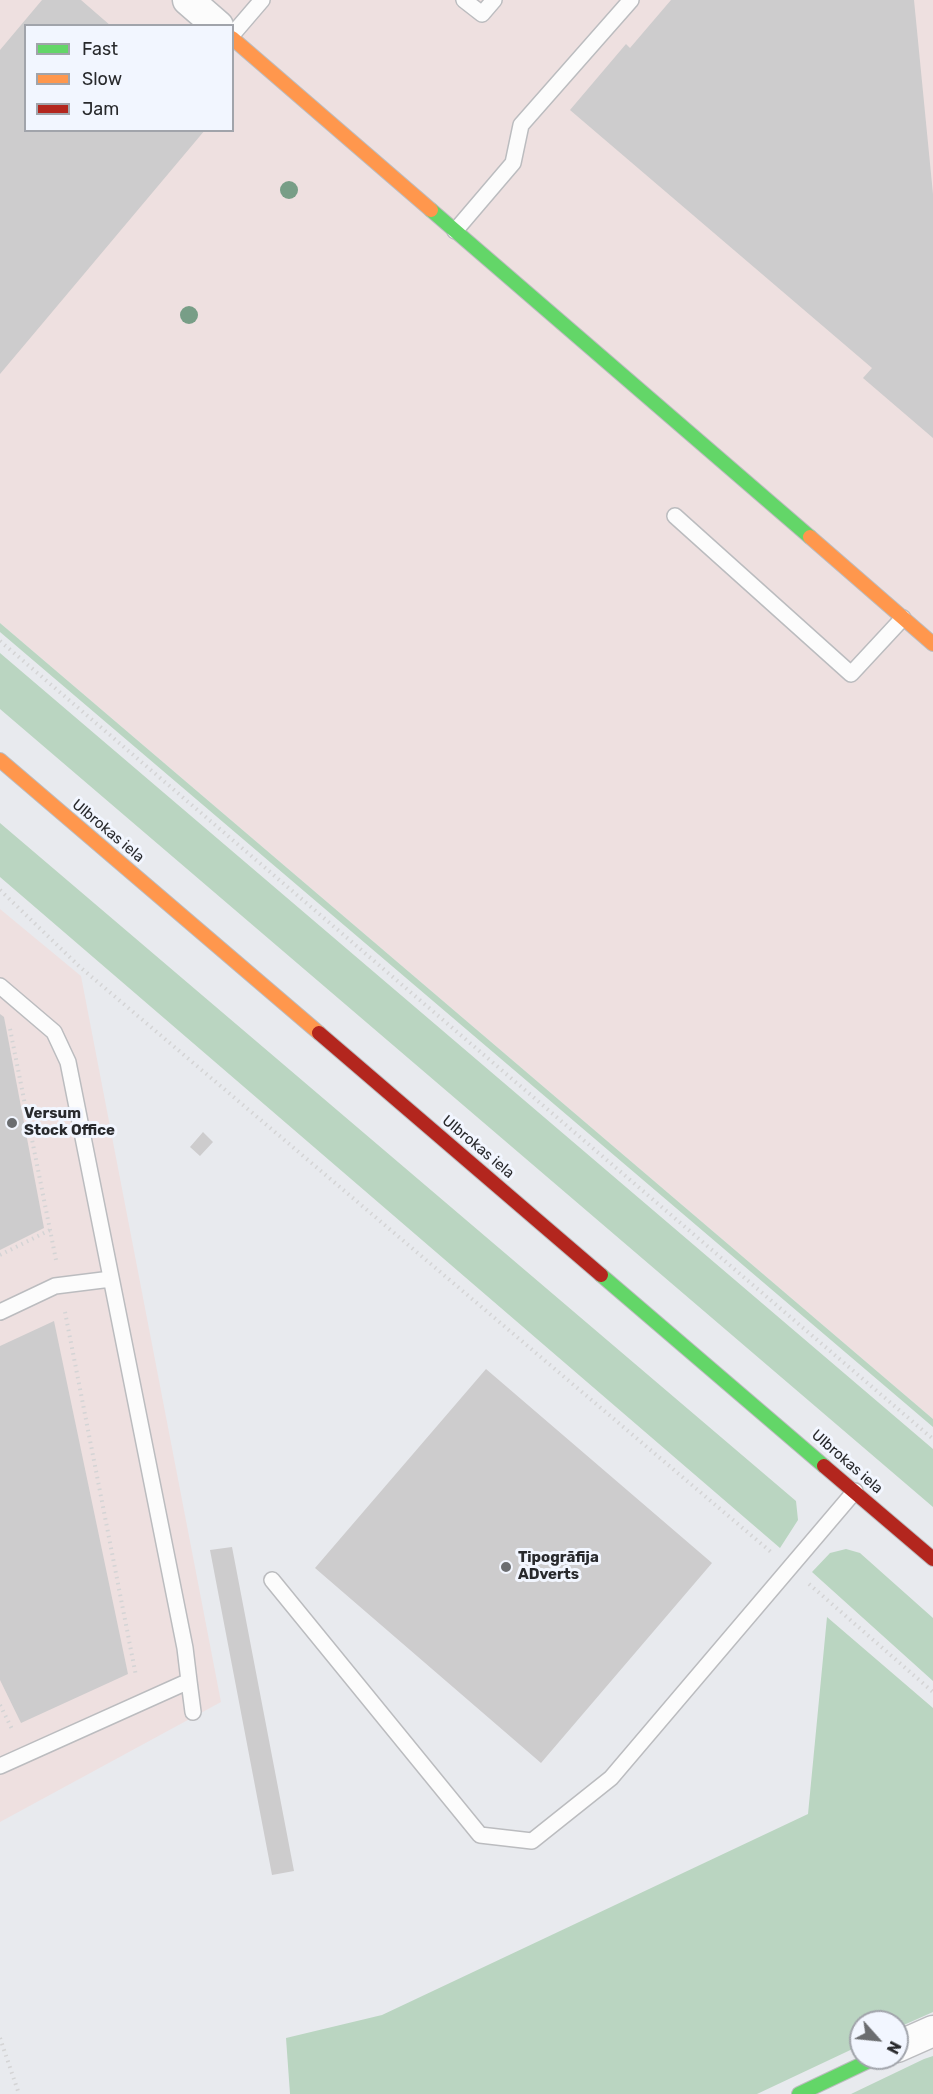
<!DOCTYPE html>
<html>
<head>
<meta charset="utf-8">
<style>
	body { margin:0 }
	#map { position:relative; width:933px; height:2094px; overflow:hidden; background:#e8eaee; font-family:Rubik,sans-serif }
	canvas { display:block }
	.legend { position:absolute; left:24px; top:24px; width:210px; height:108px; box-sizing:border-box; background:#f2f6ff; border:2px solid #a1a4ab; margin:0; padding:8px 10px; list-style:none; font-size:18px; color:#28292c }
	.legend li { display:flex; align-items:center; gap:12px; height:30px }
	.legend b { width:30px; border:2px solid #a1a4ab }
	.north { position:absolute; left:849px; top:2010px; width:60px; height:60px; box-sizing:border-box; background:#f2f6ff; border:2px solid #a1a4ab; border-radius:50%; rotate:117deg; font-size:16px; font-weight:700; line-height:24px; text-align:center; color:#28292c }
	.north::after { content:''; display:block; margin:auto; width:21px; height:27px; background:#6b6d70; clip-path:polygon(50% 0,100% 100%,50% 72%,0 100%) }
</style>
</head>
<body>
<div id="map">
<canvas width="933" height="2094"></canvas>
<ul class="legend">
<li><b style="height:8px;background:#63d668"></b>Fast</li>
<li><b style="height:8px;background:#ff974d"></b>Slow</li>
<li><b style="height:8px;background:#b3261e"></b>Jam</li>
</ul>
<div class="north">N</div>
</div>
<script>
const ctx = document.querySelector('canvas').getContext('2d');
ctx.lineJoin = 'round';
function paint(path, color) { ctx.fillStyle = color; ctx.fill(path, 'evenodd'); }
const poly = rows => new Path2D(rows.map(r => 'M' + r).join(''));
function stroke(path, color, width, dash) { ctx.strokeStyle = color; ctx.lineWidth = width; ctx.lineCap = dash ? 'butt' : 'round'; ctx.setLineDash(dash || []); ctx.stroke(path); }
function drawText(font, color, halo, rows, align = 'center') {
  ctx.font = font + ' Rubik,sans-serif'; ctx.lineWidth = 6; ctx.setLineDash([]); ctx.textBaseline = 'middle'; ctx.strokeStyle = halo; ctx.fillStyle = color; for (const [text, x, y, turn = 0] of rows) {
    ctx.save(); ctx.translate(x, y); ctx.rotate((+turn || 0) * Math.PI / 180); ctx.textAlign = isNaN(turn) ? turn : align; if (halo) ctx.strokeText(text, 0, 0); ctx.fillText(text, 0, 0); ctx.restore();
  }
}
paint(poly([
	[0,0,933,0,933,1419,0,623],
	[26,26,232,26,232,130,26,130],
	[0,909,81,976,221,1702,0,1822]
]), '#eee0e0');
paint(poly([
	[0,623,933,1419,933,1427,0,632],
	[0,653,933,1449,933,1507,0,709],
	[0,823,796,1501,798,1520,780,1548,0,877],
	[846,1549,860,1553,933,1618,933,1681,812,1572,830,1553],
	[827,1617,933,1708,933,2012,897,2028,897,2022,861,2022,861,2045,757,2094,290,2094,286,2038,382,2015,808,1814],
	[933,2056,933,2094,851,2094,924,2059]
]), '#bad5c1');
paint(poly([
	[42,0,81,0,111,26,26,26,26,130,205,130,0,374,0,50],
	[671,0,914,0,933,194,933,438,863,378,872,368,570,110,626,44,630,48],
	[0,1014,4,1017,44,1228,0,1250],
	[203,1132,213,1142,200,1156,190,1147],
	[54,1321,128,1674,21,1723,0,1680,0,1346],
	[486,1369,712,1563,541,1763,315,1568],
	[232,1547,294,1871,272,1875,210,1550]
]), '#cdcccd');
const lane = poly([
	[464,0,482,14,494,0],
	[232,35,262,0],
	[455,231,513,163,521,125,631,0],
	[675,516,851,674,903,618],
	[0,986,54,1032,68,1062,185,1648,189,1681,0,1766],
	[0,1312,55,1286,111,1279],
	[272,1580,480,1835,532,1841,611,1778,855,1491],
	[189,1681,193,1712]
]);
const street = poly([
	[188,0,218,26],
	[897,2047,933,2031]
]);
const fast = poly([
	[431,210,810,537],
	[601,1275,824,1466],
	[799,2094,875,2058]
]);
const slow = poly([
	[232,38,431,210],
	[810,537,933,644],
	[0,760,319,1033]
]);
const jam = poly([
	[319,1033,601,1275],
	[824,1466,933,1559]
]);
stroke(lane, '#bbbcbf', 18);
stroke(street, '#bbbcbf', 33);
stroke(fast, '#bbbcbf', 16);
stroke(slow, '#bbbcbf', 16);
stroke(jam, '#bbbcbf', 16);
stroke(poly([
	[0,641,933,1439],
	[0,890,80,967,771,1552],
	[10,1029,56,1260],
	[0,1255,50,1230],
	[65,1312,136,1676],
	[809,1584,933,1692],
	[0,1705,13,1731],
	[0,2038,19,2094]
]), '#d4d4d5', 4, [1.5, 4.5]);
stroke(lane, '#fcfcfc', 15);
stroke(street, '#fcfcfc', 30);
stroke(fast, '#63d668', 14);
stroke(slow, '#ff974d', 14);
stroke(jam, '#b3261e', 14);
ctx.fillStyle = '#789e87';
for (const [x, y] of [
	[289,190],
	[189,315]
]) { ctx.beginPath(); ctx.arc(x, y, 9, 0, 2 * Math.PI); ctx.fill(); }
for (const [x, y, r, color] of [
	[12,1123,6,"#6b6d70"],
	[506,1567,6,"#6b6d70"]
]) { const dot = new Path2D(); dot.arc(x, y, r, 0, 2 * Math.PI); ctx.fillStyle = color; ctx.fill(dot); stroke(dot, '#f2f6ff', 2); }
drawText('15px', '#28292c', '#f2f6ff', [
	["Ulbrokas iela",108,831,40],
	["Ulbrokas iela",478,1147,40],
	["Ulbrokas iela",847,1462,41]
]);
drawText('bold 15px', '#28292c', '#f2f6ff', [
	["Versum",24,1114],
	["Stock Office",24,1131],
	["Tipogrāfija",518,1558],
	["ADverts",518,1575]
], 'left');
</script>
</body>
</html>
